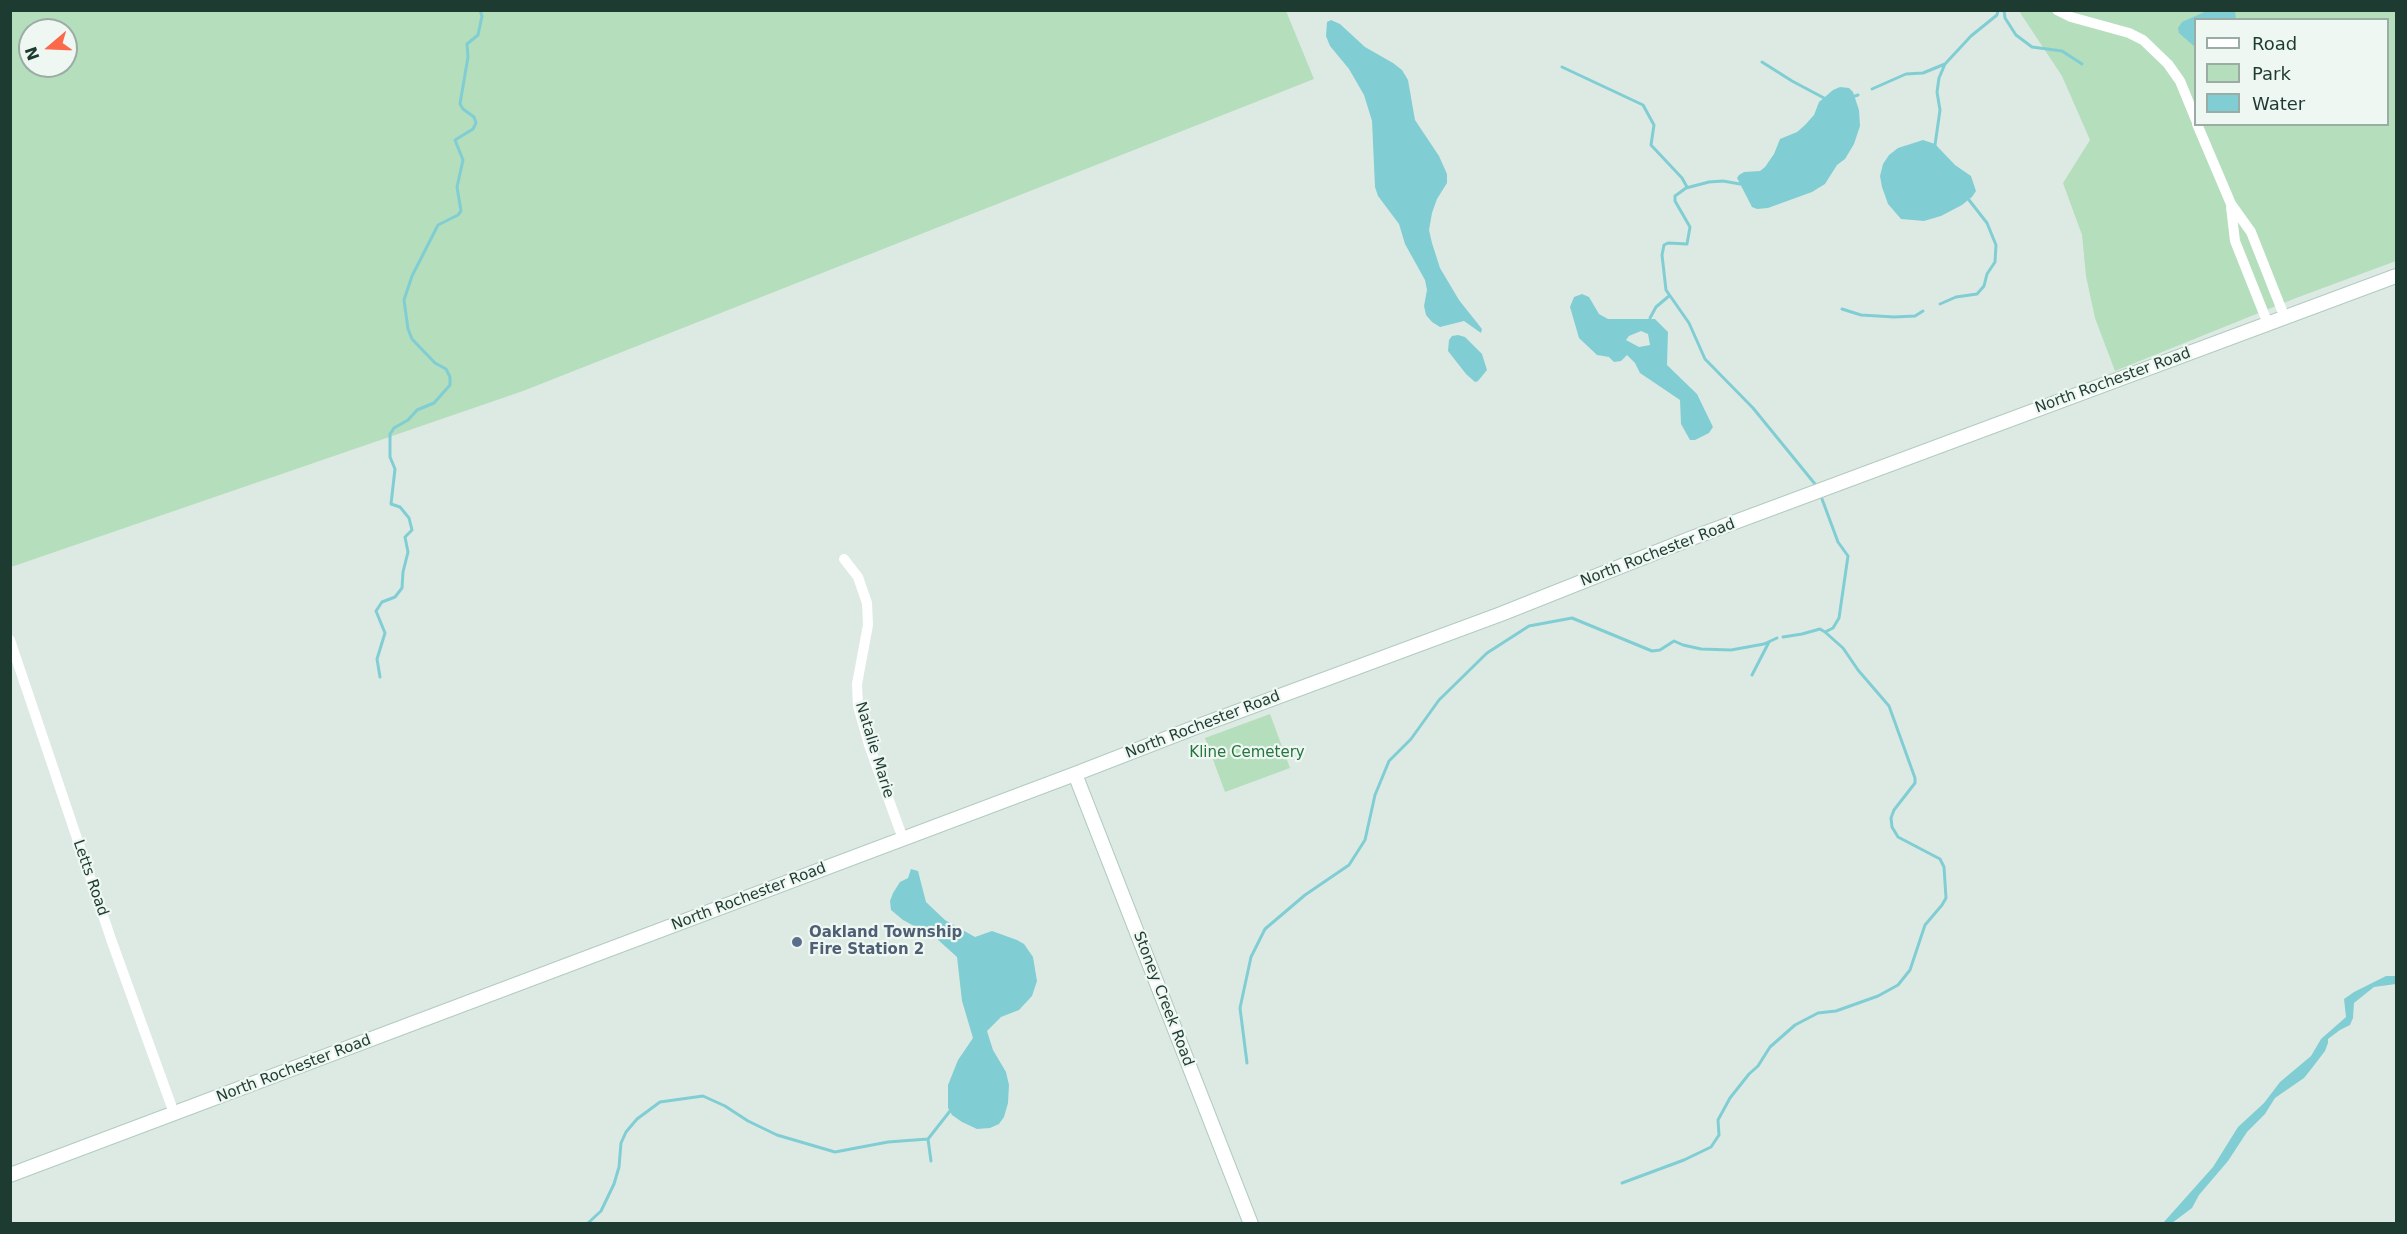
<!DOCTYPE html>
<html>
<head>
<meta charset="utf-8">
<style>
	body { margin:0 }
	#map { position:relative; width:2407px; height:1234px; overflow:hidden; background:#ddeae3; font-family:"DejaVu Sans",sans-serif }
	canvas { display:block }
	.frame { position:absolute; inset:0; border:12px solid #1e3b31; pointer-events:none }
	.legend { position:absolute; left:2194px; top:18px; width:195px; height:108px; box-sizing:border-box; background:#eef7f2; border:2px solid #9baca5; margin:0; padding:8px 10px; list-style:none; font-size:18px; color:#1e3b31 }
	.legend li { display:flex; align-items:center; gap:12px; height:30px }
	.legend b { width:30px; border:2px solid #9baca5 }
	.north { position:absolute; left:18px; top:18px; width:60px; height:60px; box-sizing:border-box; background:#eef7f2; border:2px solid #9baca5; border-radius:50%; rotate:251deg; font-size:16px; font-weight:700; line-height:24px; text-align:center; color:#1e3b31 }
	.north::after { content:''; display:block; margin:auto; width:21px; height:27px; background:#fb684a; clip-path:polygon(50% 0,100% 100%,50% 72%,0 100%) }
</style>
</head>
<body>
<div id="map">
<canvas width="2407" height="1234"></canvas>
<div class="frame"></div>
<ul class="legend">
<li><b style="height:8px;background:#fff"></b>Road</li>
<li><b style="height:16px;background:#b4debc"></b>Park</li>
<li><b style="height:16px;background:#80ced4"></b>Water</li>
</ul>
<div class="north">N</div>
</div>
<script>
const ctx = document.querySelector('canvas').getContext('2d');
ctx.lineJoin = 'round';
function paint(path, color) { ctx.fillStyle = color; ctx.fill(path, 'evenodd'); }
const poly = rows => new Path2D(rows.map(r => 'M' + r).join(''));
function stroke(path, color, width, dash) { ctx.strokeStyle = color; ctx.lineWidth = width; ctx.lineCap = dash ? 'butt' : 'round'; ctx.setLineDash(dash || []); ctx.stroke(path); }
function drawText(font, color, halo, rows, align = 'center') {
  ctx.font = font + ' "DejaVu Sans",sans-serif'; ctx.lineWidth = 4.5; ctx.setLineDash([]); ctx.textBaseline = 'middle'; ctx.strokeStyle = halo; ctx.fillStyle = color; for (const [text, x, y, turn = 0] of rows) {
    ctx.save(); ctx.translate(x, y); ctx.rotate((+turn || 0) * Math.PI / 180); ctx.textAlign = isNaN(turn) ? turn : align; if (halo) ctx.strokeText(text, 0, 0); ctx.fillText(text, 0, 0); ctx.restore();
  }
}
paint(poly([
	[10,11,1286,11,1314,79,523,391,11,567],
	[30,30,66,30,66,66,30,66],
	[2019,11,2396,11,2396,261,2296,298,2115,371,2095,318,2086,276,2082,235,2063,183,2090,140,2062,76],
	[2196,20,2388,20,2388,124,2196,124],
	[1270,714,1290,768,1225,792,1205,738]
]), '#b4debc');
paint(poly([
	[2209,10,2235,11,2236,19,2196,20,2195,47,2179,33,2178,28,2182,22],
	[1331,20,1340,24,1365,47,1393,63,1402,70,1408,80,1415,120,1439,156,1447,174,1447,183,1437,199,1432,213,1429,230,1432,243,1440,268,1459,300,1482,329,1481,333,1464,321,1440,327,1432,322,1426,315,1424,306,1427,290,1425,280,1405,244,1399,224,1378,196,1375,187,1372,121,1364,95,1349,69,1330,46,1326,36,1327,22],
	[1840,87,1849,88,1853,92,1859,110,1860,126,1854,144,1845,159,1837,165,1825,184,1812,192,1768,208,1757,209,1752,207,1737,178,1739,175,1744,172,1760,171,1765,167,1774,154,1780,139,1797,132,1805,125,1814,115,1819,102,1833,90],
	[1923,140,1935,144,1955,165,1971,176,1976,191,1972,197,1962,205,1941,216,1924,221,1901,219,1888,204,1882,187,1880,176,1883,164,1889,155,1898,148],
	[1582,294,1589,297,1599,314,1608,319,1655,319,1668,332,1667,365,1697,394,1713,427,1709,433,1695,440,1690,440,1681,424,1680,400,1640,373,1635,363,1627,355,1621,361,1614,362,1609,357,1597,355,1579,338,1570,307,1574,297],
	[1641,331,1648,334,1650,345,1639,347,1626,340,1629,336],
	[1458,335,1465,337,1482,354,1487,370,1478,381,1475,382,1466,374,1448,351,1449,340,1452,336],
	[911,869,918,871,926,902,945,920,975,937,992,931,1017,940,1024,944,1033,957,1037,981,1032,996,1019,1010,1001,1017,987,1031,993,1050,1006,1072,1009,1085,1008,1103,1004,1117,999,1124,990,1128,977,1129,962,1122,952,1115,948,1108,948,1085,958,1060,973,1038,962,1001,957,957,936,938,903,920,891,910,890,901,893,893,900,882,908,878],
	[2386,976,2396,976,2396,984,2374,987,2354,1003,2353,1018,2350,1025,2340,1030,2328,1039,2328,1043,2325,1051,2312,1068,2304,1078,2275,1098,2265,1114,2247,1132,2228,1161,2199,1195,2192,1208,2172,1223,2163,1223,2213,1167,2238,1127,2264,1103,2280,1082,2311,1056,2321,1039,2346,1017,2344,999,2354,992]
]), '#80ced4');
stroke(poly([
	[2004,10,2005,18,2016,35,2032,47,2062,51,2082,64],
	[1762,62,1792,81,1824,98],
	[1562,67,1643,105,1654,125,1651,145,1682,178,1687,187],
	[1872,89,1906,74,1923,73,1945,64],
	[1855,96,1858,95],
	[1935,145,1940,110,1937,92,1939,78,1945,64,1971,36,1997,15,1998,10],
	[1740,184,1723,181,1709,182,1686,188,1675,196,1675,201,1690,227,1687,244,1668,243,1664,245,1662,255,1666,290,1689,323,1705,359,1753,408,1815,484],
	[1940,304,1956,297,1977,294,1984,286,1987,274,1995,262,1996,245,1987,223,1969,200],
	[1842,309,1861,315,1894,317,1915,316,1923,311],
	[1650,318,1656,307,1669,296],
	[1822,499,1838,542,1848,556,1839,618,1833,628,1825,632],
	[1752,675,1769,642],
	[380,677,377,659,385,633,376,611,382,602,395,597,402,588,403,572,408,552,405,537,412,530,409,518,400,507,391,504,395,469,390,457,390,434,394,428,408,420,417,410,434,403,450,385,450,377,446,369,435,363,412,339,408,329,404,300,412,276,438,225,458,215,461,211,457,187,463,160,455,140,473,129,476,123,474,117,463,109,460,104,468,57,467,44,478,35,482,16,480,10],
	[1247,1063,1240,1008,1251,957,1265,929,1305,895,1349,865,1365,840,1375,795,1389,761,1411,739,1439,700,1487,653,1529,626,1572,618,1652,651,1660,650,1674,641,1683,645,1701,649,1731,650,1764,644,1777,638],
	[928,1139,931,1161],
	[1622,1183,1684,1160,1711,1147,1719,1135,1718,1120,1730,1098,1749,1074,1758,1066,1770,1047,1795,1025,1818,1013,1836,1011,1878,996,1898,985,1910,970,1925,925,1942,905,1946,898,1944,867,1940,859,1898,837,1892,827,1891,818,1894,810,1915,783,1915,778,1889,706,1858,670,1843,648,1825,632,1820,629,1802,634,1783,637],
	[587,1224,601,1211,614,1184,619,1167,621,1143,626,1132,637,1119,660,1102,703,1096,725,1106,748,1121,777,1135,835,1152,888,1142,928,1139,950,1111]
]), '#80ced4', 3);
const secondary = poly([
	[1075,774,1251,1224],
	[10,1175,1075,774,1196,727,1501,614,1692,538,2396,276]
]);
stroke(secondary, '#b0cbbf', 16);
stroke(poly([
	[2057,10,2071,17,2129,33,2143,40,2168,64,2180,81,2196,120],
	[2197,124,2231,204,2251,232,2285,318],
	[2231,207,2235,241,2268,324],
	[844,559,858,577,867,603,868,625,857,684,858,706,869,745,903,839],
	[10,640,112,942,174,1113]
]), '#fff', 10);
stroke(secondary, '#fff', 14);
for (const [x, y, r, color] of [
	[797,942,6,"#5c6f8a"]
]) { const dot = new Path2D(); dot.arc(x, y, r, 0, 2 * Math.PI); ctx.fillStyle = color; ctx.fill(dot); stroke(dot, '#eef7f2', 2); }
drawText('15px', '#1e3b31', '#eef7f2', [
	["North Rochester Road",2113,381,-20],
	["North Rochester Road",1658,553,-21],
	["North Rochester Road",1203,725,-21],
	["Natalie Marie",874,750,73],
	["Letts Road",90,878,71],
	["North Rochester Road",749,897,-21],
	["Stoney Creek Road",1163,999,69],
	["North Rochester Road",294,1069,-21]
]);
drawText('15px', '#26743e', '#eef7f2', [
	["Kline Cemetery",1247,753]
]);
drawText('bold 15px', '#4e5e75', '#eef7f2', [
	["Oakland Township",809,933],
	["Fire Station 2",809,950]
], 'left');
</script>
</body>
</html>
